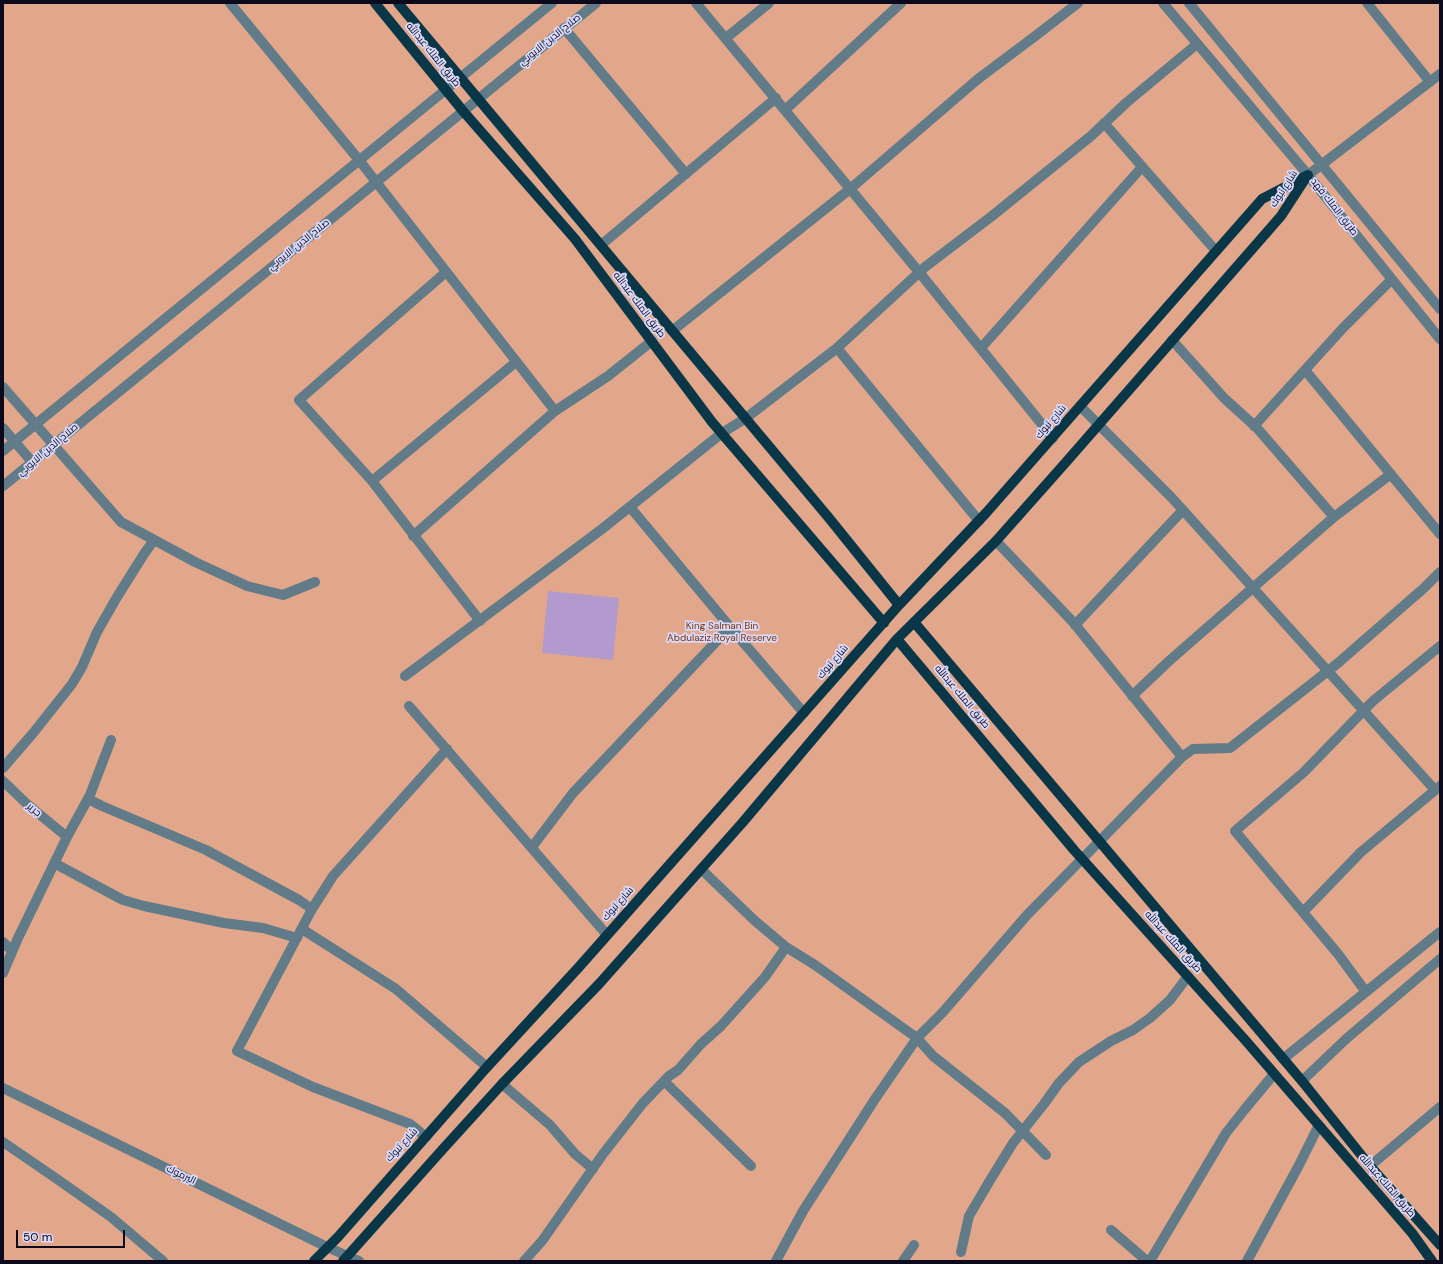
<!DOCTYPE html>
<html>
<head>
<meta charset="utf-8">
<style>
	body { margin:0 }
	#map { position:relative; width:1443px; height:1264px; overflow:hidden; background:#cbcaf8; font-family:"DM Sans",sans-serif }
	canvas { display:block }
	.frame { position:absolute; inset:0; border:4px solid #0b091c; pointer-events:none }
	.scale { position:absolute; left:16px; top:1230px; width:109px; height:18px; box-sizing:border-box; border:2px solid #0b091c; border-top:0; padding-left:5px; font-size:12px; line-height:14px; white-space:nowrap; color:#0b091c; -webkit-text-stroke:3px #d9d9fb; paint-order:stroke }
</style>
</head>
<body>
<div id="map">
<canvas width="1443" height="1264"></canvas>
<div class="frame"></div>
<div class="scale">50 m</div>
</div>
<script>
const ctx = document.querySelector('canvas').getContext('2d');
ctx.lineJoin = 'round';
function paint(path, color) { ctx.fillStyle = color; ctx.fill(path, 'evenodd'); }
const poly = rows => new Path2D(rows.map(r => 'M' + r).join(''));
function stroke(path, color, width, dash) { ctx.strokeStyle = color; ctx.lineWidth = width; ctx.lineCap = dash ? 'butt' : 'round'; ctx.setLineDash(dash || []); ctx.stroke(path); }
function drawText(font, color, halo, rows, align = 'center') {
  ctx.font = font + ' "DM Sans",Cairo,sans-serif'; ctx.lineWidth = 3.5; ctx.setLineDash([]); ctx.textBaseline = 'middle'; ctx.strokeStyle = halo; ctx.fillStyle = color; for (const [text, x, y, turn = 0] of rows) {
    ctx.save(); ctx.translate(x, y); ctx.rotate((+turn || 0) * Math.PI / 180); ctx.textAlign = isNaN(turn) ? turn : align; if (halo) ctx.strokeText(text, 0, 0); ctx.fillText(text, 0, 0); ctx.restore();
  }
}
paint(poly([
	[3,3,1440,3,1440,1261,3,1261]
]), '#e2a78b');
paint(poly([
	[548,591,619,598,613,660,542,653]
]), '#b299ce');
stroke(poly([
	[230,3,359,160,555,411],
	[696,3,919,272,1053,438],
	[1163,3,1308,175,1440,339],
	[1189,3,1440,309],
	[1367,3,1430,82],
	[564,28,686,174],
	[726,38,769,3],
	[785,110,901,3],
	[1104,123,1216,251],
	[1308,175,1440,74],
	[601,245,776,98],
	[446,272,299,400,372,481,480,621],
	[672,331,850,189,978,79,1034,37,1078,3],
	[1172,340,1224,398,1257,428,1334,517],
	[837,348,979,521],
	[981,348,1142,167],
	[1305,370,1440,534],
	[3,387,121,522,195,562,247,586,283,595,315,582],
	[1080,406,1172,498,1435,790],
	[1254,426,1343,328,1391,280],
	[3,428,33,463],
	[3,451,552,3],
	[372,481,516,362],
	[3,486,596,3],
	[630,507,730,627,804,713],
	[413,536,555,411,608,376,652,341],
	[996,541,1073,622,1182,757],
	[1075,625,1183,510],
	[405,676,602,529,722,433,746,418,837,348,925,267,992,216,1091,136,1126,103,1197,44],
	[1132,696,1169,661,1334,517,1391,474],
	[409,706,607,935],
	[3,768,34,732,72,684,82,667,97,632,117,597,144,554,154,540],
	[3,781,27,804,67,837],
	[88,799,102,806,206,850,299,900,312,909],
	[532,847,573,793,730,627],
	[54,863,123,900,144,906,224,923,263,928,297,938],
	[701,869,754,920,786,947,815,965,917,1038,933,1056,1005,1113,1046,1155],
	[1303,912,1361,852,1440,786],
	[302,929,396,989,487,1067],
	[3,942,12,951],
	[3,973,18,938,67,837,90,795,111,740],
	[1366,992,1338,954,1235,831,1304,772,1373,701,1440,646],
	[1283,1059,1440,932],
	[664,1081,751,1166],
	[1302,1081,1346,1039,1440,959],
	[502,1084,550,1125,575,1154,593,1169],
	[3,1088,327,1247,359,1261],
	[426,1137,410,1124,313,1087,237,1051,312,909,333,876,447,749],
	[3,1142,57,1179,111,1217,163,1261],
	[1370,1166,1440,1107],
	[1111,1230,1147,1261],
	[961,1252,969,1216,989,1182,1013,1143,1044,1104,1059,1083,1079,1062,1111,1041,1133,1030,1150,1018,1170,1000,1188,976],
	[524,1261,542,1241,603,1154,643,1103,669,1076,678,1070,701,1044,721,1026,765,977,786,947],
	[776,1261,803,1211,875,1099,917,1038,943,1012,1027,915,1082,859,1182,757,1193,749,1230,748,1338,663,1424,588,1440,572],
	[903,1261,914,1245],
	[1150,1261,1226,1133,1245,1109,1274,1074],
	[1247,1261,1298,1167,1319,1125]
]), '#617c88', 10);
stroke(poly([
	[375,3,463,111,575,239,712,422,884,623],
	[398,3,829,518,899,605],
	[914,622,1302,1081,1370,1166,1440,1245],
	[897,639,1074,850,1246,1041,1412,1233,1432,1261],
	[314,1261,338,1237,487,1067,579,967,899,605,986,513,1262,199,1308,175],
	[343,1261,442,1150,502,1084,599,984,743,822,897,639,996,541,1067,461,1281,216,1307,176]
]), '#0a3747', 10);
drawText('10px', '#0b091c', '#d9d9fb', [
	["صلاح الدين الايوبي",550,40,-39],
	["طريق الملك عبدالله",433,55,51],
	["شارع تبوك",1284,189,-57],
	["طريق الملك فهد",1334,207,52],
	["صلاح الدين الايوبي",299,245,-39],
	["طريق الملك عبدالله",639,305,53],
	["شارع تبوك",1051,422,-49],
	["صلاح الدين الايوبي",48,450,-40],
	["شارع تبوك",833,662,-49],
	["طريق الملك عبدالله",962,697,50],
	["جرير",34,810,40],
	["شارع تبوك",618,904,-48],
	["طريق الملك عبدالله",1173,942,48],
	["شارع تبوك",402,1145,-47],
	["اليرموك",181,1175,26],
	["طريق الملك عبدالله",1387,1186,49]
]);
drawText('10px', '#7d360b', '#d9d9fb', [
	["King Salman Bin",722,626],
	["Abdulaziz Royal Reserve",722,638]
]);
</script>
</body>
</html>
